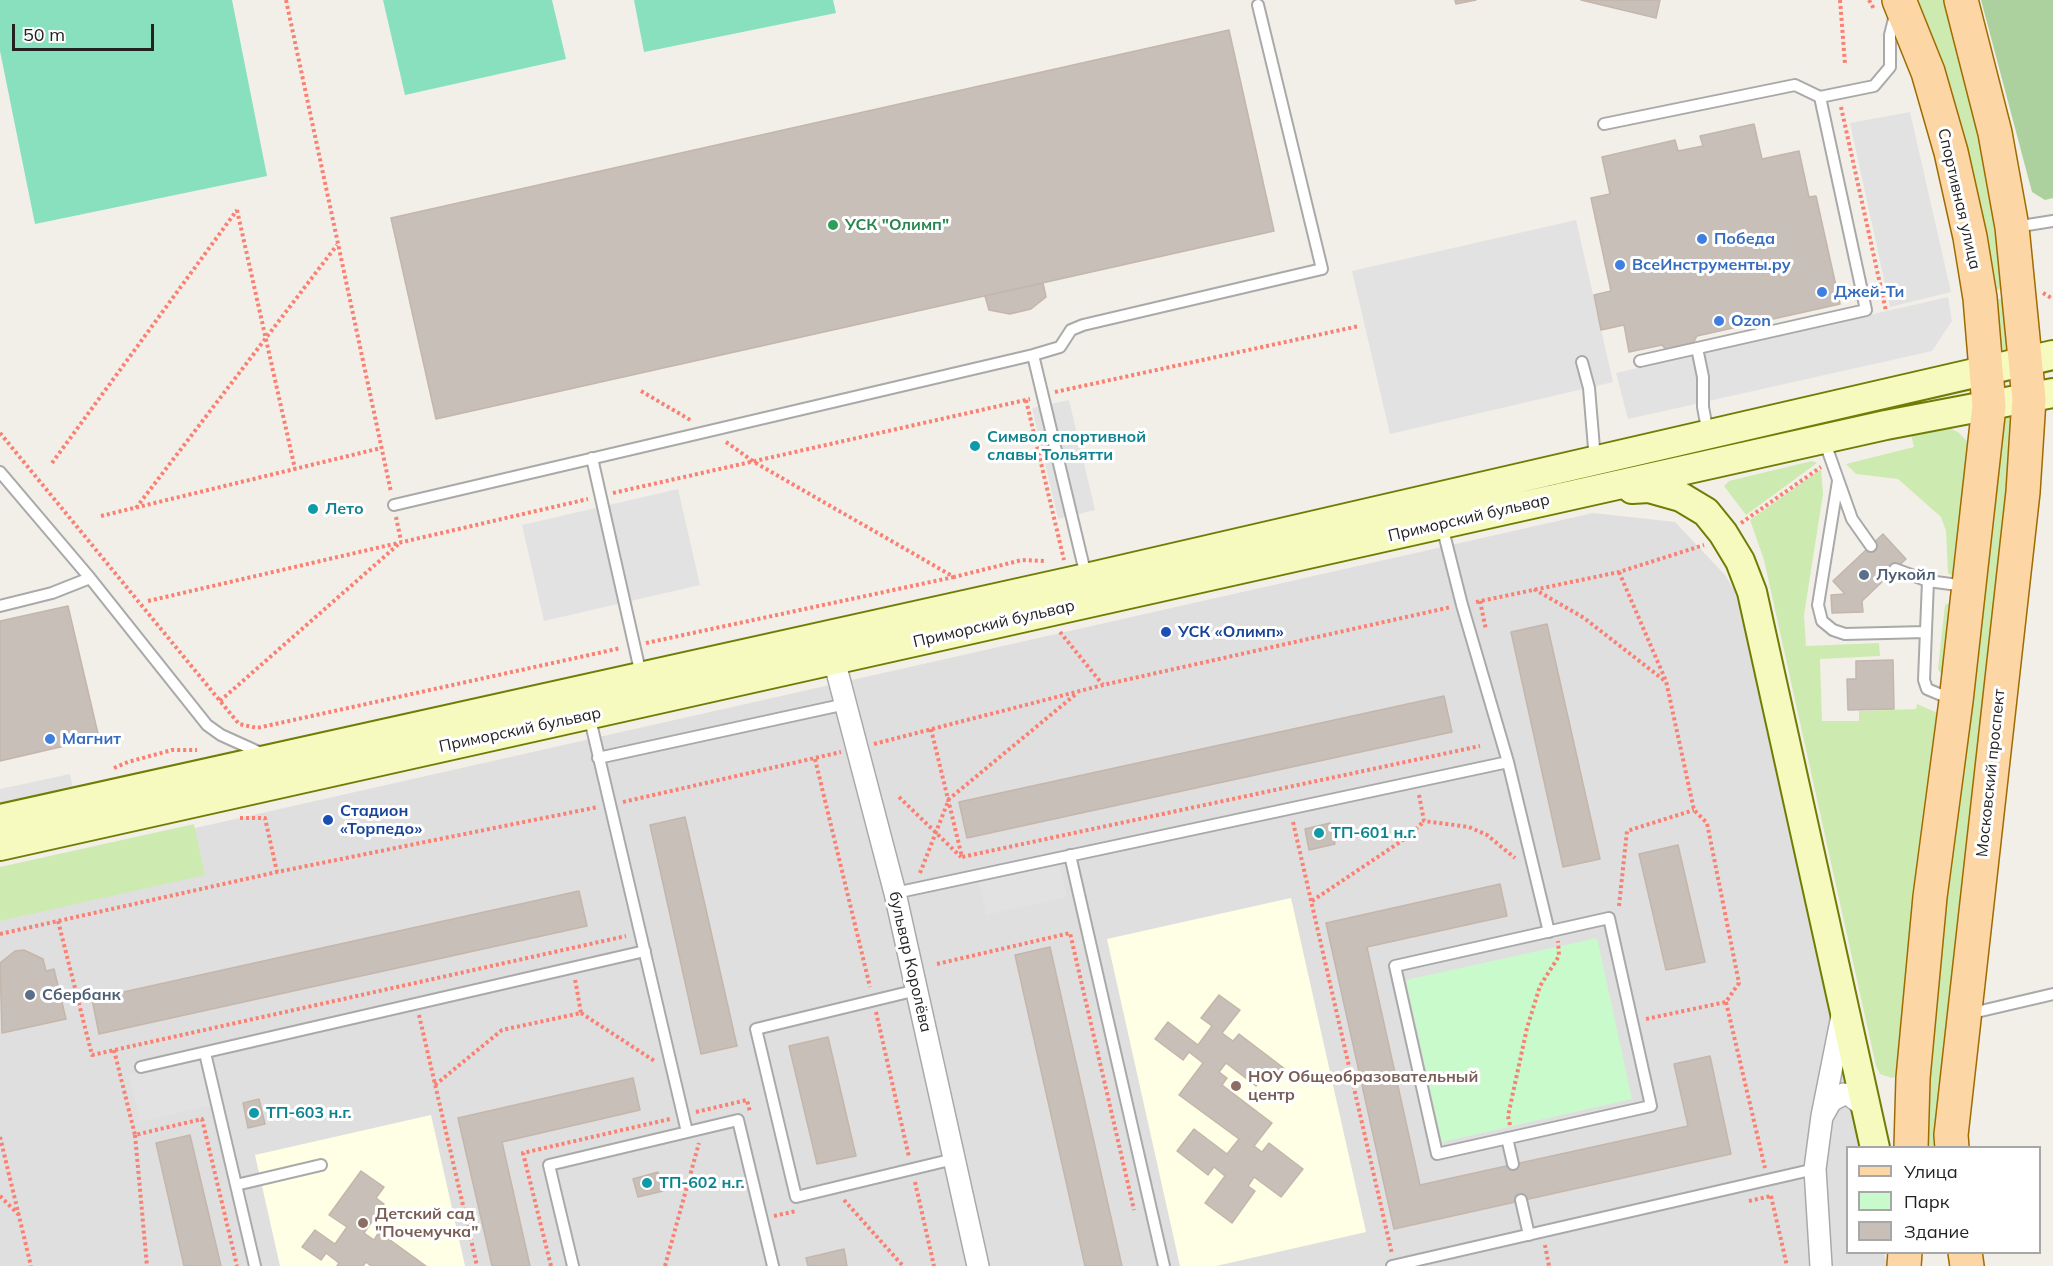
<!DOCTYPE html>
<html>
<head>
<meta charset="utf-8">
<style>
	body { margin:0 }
	#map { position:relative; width:2053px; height:1266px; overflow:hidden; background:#f2efe9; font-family:Mulish,sans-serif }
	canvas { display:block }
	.legend { position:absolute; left:1846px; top:1146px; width:195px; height:108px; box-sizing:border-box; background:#fff; border:2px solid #a7a7a7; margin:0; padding:8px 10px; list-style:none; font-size:18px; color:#222 }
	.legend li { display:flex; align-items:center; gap:12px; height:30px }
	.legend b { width:30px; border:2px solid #a7a7a7 }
	.scale { position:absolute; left:12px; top:24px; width:142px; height:27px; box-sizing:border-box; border:3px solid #222; border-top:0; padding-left:8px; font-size:18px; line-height:21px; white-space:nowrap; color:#222; -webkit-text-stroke:4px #fff; paint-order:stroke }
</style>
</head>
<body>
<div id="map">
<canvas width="2053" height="1266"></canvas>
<ul class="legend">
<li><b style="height:8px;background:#fcd6a4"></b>Улица</li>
<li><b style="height:16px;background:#c8facc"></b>Парк</li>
<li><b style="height:16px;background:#c7bfb8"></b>Здание</li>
</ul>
<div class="scale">50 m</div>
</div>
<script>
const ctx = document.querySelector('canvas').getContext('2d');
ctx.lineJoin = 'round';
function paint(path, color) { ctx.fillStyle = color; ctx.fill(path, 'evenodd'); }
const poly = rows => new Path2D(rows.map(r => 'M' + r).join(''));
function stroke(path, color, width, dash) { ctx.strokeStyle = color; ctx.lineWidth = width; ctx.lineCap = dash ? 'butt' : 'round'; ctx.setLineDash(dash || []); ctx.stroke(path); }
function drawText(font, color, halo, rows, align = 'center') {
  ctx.font = font + ' Mulish,sans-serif'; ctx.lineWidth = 6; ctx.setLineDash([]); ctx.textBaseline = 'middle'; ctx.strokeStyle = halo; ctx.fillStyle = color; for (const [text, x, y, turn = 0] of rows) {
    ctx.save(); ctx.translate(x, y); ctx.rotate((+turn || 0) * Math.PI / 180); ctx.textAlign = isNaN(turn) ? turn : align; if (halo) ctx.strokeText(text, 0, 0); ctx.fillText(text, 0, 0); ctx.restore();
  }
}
paint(poly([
	[1593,513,1675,522,1725,575,1734,590,1741,610,1861,1147,1848,1148,1848,1252,1884,1253,1887,1266,0,1266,0,872]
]), '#e0dfdf');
paint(poly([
	[1291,898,1366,1232,1216,1266,1180,1266,1107,939],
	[431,1115,465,1266,280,1266,255,1155]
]), '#ffffe5');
paint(poly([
	[1913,0,1949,0,2010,288,1990,291],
	[2011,297,2012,351,2005,353,2000,345,1992,300],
	[2011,415,2015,423,1939,1147,1920,1148,1939,938,2001,418],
	[1947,427,1958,432,1972,446,1955,578,1948,573,1946,531,1941,517,1898,479,1856,474,1846,464,1914,447,1911,434],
	[1812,461,1817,463,1746,515,1724,486,1729,481],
	[1821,469,1823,494,1804,615,1806,646,1879,643,1880,656,1820,659,1822,721,1859,721,1859,711,1916,709,1917,704,1947,717,1898,1076,1892,1078,1880,1074,1876,1066,1764,560,1750,520],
	[1952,602,1943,678,1938,669,1945,605],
	[194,824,205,875,0,921,0,867]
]), '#cdebb0');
paint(poly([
	[1981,0,2053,0,2053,198,2045,200,2032,192]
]), '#add19e');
paint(poly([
	[1597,938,1632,1099,1442,1142,1406,980]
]), '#c8facc');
paint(poly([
	[0,0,232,0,267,176,35,224,0,51],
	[383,0,552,0,566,59,405,95],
	[634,0,833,0,836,13,644,52]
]), '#88e0be');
paint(poly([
	[1910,112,1951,292,1890,307,1850,123],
	[1576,220,1613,382,1390,434,1352,271],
	[1948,297,1952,321,1932,351,1628,419,1616,373],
	[1069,400,1095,510,1058,519,1032,408],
	[678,489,700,585,544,621,522,525],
	[70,774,73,789,0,805,0,789],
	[1058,858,1067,897,986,915,977,875],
	[206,1058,217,1104,140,1122,129,1075]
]), '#e2e2e2');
const building = poly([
	[1455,0,1476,0,1456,4,1455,0],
	[1581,0,1660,0,1656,18,1581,0],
	[1229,30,1274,231,436,419,391,218,1229,30],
	[1754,124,1762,159,1799,151,1809,197,1816,196,1840,304,1697,336,1691,347,1669,353,1662,345,1629,352,1624,325,1601,330,1594,295,1611,291,1591,198,1610,194,1602,157,1675,140,1678,151,1703,146,1700,136,1754,124],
	[1043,283,1046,297,1031,309,1010,314,989,310,985,296,1043,283],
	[1883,534,1906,559,1862,601,1863,612,1832,613,1831,595,1845,594,1833,581,1883,534],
	[68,606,99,738,0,761,0,621,68,606],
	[1547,624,1600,859,1563,867,1511,632,1547,624],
	[1893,660,1894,709,1848,710,1847,679,1856,679,1856,661,1893,660],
	[1444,696,1452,732,967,838,959,802,1444,696],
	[685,817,737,1046,701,1054,650,825,685,817],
	[1330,823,1335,844,1309,850,1305,829,1330,823],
	[1678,845,1705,962,1666,970,1639,854,1678,845],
	[1500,884,1507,916,1367,947,1420,1185,1688,1126,1674,1064,1710,1056,1731,1154,1394,1229,1326,923,1500,884],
	[579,891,587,926,99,1034,92,999,579,891],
	[1050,947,1122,1266,1085,1266,1015,955,1050,947],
	[24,950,43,959,46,971,54,969,66,1019,2,1033,0,963,15,951,24,950],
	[1219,995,1240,1010,1222,1033,1233,1041,1239,1034,1285,1069,1275,1083,1264,1075,1256,1086,1226,1063,1219,1072,1227,1078,1222,1085,1272,1123,1254,1146,1262,1152,1269,1143,1303,1169,1281,1197,1254,1177,1248,1186,1255,1191,1232,1223,1205,1203,1225,1176,1214,1167,1208,1175,1177,1151,1194,1129,1227,1154,1239,1139,1179,1095,1203,1063,1189,1052,1183,1060,1155,1039,1168,1022,1198,1045,1212,1026,1201,1018,1219,995],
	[828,1037,856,1156,817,1164,789,1046,828,1037],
	[633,1078,640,1110,502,1142,530,1266,492,1266,458,1118,633,1078],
	[259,1099,265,1124,248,1128,243,1103,259,1099],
	[190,1135,221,1266,184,1266,156,1143,190,1135],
	[361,1171,384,1187,376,1198,384,1204,364,1233,374,1240,379,1232,426,1266,371,1266,366,1262,363,1266,337,1266,339,1263,326,1253,321,1260,302,1247,315,1230,335,1244,347,1227,329,1215,361,1171],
	[658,1172,663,1191,638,1197,633,1179,658,1172],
	[844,1249,847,1266,808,1266,806,1258,844,1249]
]);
paint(building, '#c7bfb8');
stroke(building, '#c4b6ab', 1.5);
const service = poly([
	[1604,124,1795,85,1820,97],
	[2015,227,2053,221],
	[1697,348,1703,377,1703,407,1708,434],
	[1033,355,1086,576],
	[1640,361,1866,310,1820,97,1874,86,1890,67,1890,35,1895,15],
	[1582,362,1589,388,1595,460],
	[1824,440,1852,519,1871,546],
	[592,458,641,675],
	[0,472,90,578,207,725,221,735,263,754],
	[1838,481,1818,605,1822,621,1833,630,1845,634,1926,632],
	[394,505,1033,355,1060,347,1071,330,1083,325,1322,269,1258,5],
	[1442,526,1462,605,1508,762,1549,932],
	[1895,569,1928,581,1966,586],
	[1928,581,1924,680,1927,689,1951,699],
	[0,606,52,593,90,578],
	[589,715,687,1132],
	[598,758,846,704],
	[1070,855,1164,1266],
	[895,893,1508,762],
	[1609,918,1651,1106,1437,1154,1395,966,1609,918],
	[917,990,756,1029,796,1197,954,1159],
	[1968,1014,2053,994],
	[205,1053,255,1266],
	[141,1067,645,951],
	[1507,1138,1513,1164],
	[236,1185,321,1165],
	[1521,1200,1529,1235],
	[573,1266,549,1165,738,1120,773,1266],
	[1392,1266,1815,1169]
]);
const minor = poly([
	[834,660,895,893,978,1266],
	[1823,1115,1831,1101,1844,1094,1851,1096,1866,1108],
	[1821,1266,1815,1169,1822,1116,1842,1016]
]);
const secondary = poly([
	[1632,489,1649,488,1681,497,1706,512,1723,533,1740,561,1752,592,1875,1148],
	[0,819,1086,578,2053,355],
	[0,846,1886,425,2053,393]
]);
const primary = poly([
	[1899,0,1928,72,1951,152,1970,237,1980,298,1989,406,1956,701,1930,897,1913,1078,1911,1148],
	[1952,1148,1951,1135,2023,492,2029,399,2012,227,1995,133,1961,0],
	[1965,1252,1967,1266],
	[1904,1266,1905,1252]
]);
stroke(service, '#a9a9a9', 14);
stroke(minor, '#a9a9a9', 24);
stroke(secondary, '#707d05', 32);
stroke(primary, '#a06b00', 36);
stroke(poly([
	[286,0,391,492],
	[1840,0,1845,64],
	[1869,0,1874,9],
	[1841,107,1886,311],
	[237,210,295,469],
	[2043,293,2053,299],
	[641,391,692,421],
	[1055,392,1359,326],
	[1026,400,1064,560],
	[0,433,239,724,257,728,621,648],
	[726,442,754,462,954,577,1022,560,1046,561],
	[52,463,237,210],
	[613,493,1030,399],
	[136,508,337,245],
	[101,516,381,448],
	[396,517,401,541],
	[1741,523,1821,467],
	[1619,572,1666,681,1694,810,1707,823,1739,983,1726,1002,1646,1019],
	[1534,589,1584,618,1665,681],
	[148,601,588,499],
	[1480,601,1486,630],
	[1476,602,1619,572,1704,545],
	[1060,632,1103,685],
	[646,643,954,577],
	[220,701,401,542],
	[931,729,962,857,1480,746],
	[874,744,1103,685,1451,607],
	[815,759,870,987],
	[114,768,128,762,172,750,197,750],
	[1419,795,1424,821,1469,827,1487,835,1515,858],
	[899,797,961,857],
	[623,802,841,752],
	[240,818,265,818,277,872],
	[1293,822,1392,1254],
	[920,873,949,799,1076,694],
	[1312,901,1409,836,1424,821],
	[1619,906,1627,831,1694,810],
	[58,921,92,1055,626,936],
	[0,934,277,872,598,807],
	[937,964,1070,933,1134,1210],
	[1726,1002,1765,1168],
	[876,1012,909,1157],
	[581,1013,656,1062],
	[419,1015,477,1266],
	[114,1050,135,1135,202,1119,237,1266],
	[435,1085,502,1030,581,1013,575,979],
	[696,1112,747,1100,750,1112],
	[1510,1125,1508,1116,1527,1028,1540,986,1559,956,1558,941],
	[135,1135,147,1266],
	[0,1137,31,1266],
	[915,1182,934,1266],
	[0,1196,18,1214],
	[1771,1196,1787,1266],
	[844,1200,903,1266],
	[1749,1201,1771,1196],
	[774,1216,796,1211],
	[1545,1245,1549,1266],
	[551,1266,523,1153,670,1119],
	[665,1266,699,1143]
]), '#fa8072', 4, [3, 3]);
stroke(service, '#fff', 10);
stroke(minor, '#fff', 21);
stroke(secondary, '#f7fabf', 28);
stroke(primary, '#fcd6a4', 33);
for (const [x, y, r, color] of [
	[833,225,6,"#2e9e5b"],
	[1702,239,6,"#3f7fe0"],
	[1620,265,6,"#3f7fe0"],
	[1822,292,6,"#3f7fe0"],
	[1719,321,6,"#3f7fe0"],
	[975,446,6,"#0f9aa8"],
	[313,509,6,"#0f9aa8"],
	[1864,575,6,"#5c6f8a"],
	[1166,632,6,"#1a4fb4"],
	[50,739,6,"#3f7fe0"],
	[328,820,6,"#1a4fb4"],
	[1319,833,6,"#0f9aa8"],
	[30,995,6,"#5c6f8a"],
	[1236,1086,6,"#8d6e63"],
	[254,1113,6,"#0f9aa8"],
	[647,1183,6,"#0f9aa8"],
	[363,1223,6,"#8d6e63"]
]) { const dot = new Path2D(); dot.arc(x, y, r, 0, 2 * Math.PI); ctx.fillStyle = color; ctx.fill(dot); stroke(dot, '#fff', 2); }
drawText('16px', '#222', '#fff', [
	["Спортивная улица",1959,199,77],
	["Приморский бульвар",1469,518,-13],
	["Приморский бульвар",994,624,-13],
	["Приморский бульвар",520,730,-12],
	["Московский проспект",1991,773,-84],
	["бульвар Королёва",910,962,77]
]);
drawText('bold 16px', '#27864d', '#fff', [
	["УСК \"Олимп\"",845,225]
], 'left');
drawText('bold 16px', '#366cbe', '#fff', [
	["Победа",1714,239],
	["ВсеИнструменты.ру",1632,265],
	["Джей-Ти",1834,292],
	["Ozon",1731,321],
	["Магнит",62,739]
], 'left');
drawText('bold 16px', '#0d838f', '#fff', [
	["Символ спортивной",987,437],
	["славы Тольятти",987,455],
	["Лето",325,509],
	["ТП-601 н.г.",1331,833],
	["ТП-603 н.г.",266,1113],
	["ТП-602 н.г.",659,1183]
], 'left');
drawText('bold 16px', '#4e5e75', '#fff', [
	["Лукойл",1876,575],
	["Сбербанк",42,995]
], 'left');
drawText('bold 16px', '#164399', '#fff', [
	["УСК «Олимп»",1178,632],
	["Стадион",340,811],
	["«Торпедо»",340,829]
], 'left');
drawText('bold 16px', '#785e54', '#fff', [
	["НОУ Общеобразовательный",1248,1077],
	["центр",1248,1095],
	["Детский сад",375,1214],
	["\"Почемучка\"",375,1232]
], 'left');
</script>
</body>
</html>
